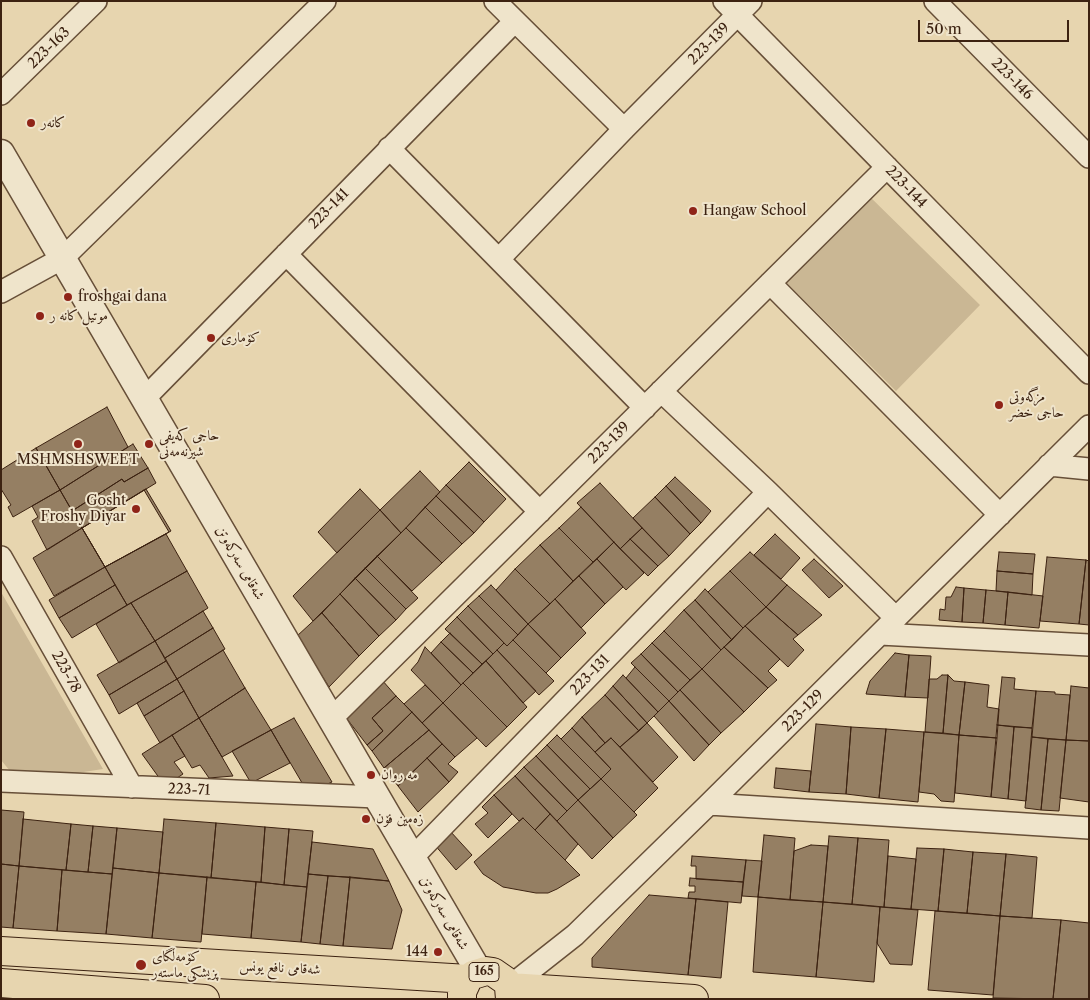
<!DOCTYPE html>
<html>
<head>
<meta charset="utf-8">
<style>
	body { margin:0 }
	#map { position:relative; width:1090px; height:1000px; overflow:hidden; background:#e7d5af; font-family:"Libre Caslon Text",serif }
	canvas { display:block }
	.frame { position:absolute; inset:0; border:2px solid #3c2211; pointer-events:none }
	.scale { position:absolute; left:918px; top:20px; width:151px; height:22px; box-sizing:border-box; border:2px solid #3c2211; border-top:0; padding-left:6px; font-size:15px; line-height:18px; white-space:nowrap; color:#3c2211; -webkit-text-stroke:4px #efe4cb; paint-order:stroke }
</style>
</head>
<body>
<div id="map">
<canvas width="1090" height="1000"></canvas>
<div class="frame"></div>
<div class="scale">50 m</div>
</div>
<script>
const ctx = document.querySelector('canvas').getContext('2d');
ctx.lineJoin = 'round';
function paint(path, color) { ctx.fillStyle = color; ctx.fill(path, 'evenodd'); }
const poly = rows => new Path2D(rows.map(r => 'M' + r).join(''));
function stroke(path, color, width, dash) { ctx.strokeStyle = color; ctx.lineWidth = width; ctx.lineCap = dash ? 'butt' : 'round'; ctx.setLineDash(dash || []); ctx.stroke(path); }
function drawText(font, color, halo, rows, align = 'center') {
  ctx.font = font + ' "Libre Caslon Text",Amiri,serif'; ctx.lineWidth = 4; ctx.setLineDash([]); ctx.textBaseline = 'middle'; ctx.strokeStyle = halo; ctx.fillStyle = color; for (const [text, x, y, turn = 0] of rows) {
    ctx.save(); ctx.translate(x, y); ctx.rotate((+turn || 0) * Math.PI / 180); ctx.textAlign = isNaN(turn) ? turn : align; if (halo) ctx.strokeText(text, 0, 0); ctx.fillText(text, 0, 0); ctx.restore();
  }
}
paint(poly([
	[863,190,980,305,896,391,779,275],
	[1,592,103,769,19,782,1,760]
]), '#cab794');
const building = poly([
	[107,407,128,447,60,490,36,448,107,407],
	[133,444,148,468,124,482,122,479,72,511,60,490,133,444],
	[36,448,60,490,13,517,8,507,11,505,1,489,1,470,36,448],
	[469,462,506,499,484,522,446,485,469,462],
	[148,468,156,483,82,528,72,511,122,479,124,482,148,468],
	[420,471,440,492,401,533,380,510,420,471],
	[675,477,711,511,701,523,666,486,675,477],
	[600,483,642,528,620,549,577,503,600,483],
	[446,485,484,522,474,533,436,496,446,485],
	[666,486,701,523,690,534,655,497,666,486],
	[146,489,171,531,105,567,82,528,146,489],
	[360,489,380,510,337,553,318,532,360,489],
	[60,490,82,528,47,550,32,521,38,517,32,506,60,490],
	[144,490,169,532,105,567,82,528,144,490],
	[436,496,474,533,462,544,425,507,436,496],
	[655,497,690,534,669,556,633,518,655,497],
	[425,507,462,544,442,563,406,528,425,507],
	[581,507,614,542,593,562,559,528,581,507],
	[380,510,401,533,313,621,293,596,380,510],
	[82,528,105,567,54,596,33,558,82,528],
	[406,528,442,563,412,591,377,556,406,528],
	[559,528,593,562,573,581,540,545,559,528],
	[642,528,669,556,658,566,630,539,642,528],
	[166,534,187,571,127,605,105,567,166,534],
	[775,534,800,558,781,579,754,555,775,534],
	[630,539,658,566,648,576,620,549,630,539],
	[614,542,644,573,626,590,597,559,614,542],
	[540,545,573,581,550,604,515,569,540,545],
	[750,552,787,585,766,607,730,571,750,552],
	[999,552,1035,554,1033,574,997,571,999,552],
	[377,556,418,598,406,609,365,568,377,556],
	[1047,557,1086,560,1079,624,1040,621,1047,557],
	[597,559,623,587,605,604,579,576,597,559],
	[814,559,843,586,829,598,802,570,814,559],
	[1086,560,1089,561,1089,625,1079,624,1086,560],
	[105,567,115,585,59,618,49,600,105,567],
	[365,568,406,609,396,620,355,578,365,568],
	[515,569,550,604,528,624,496,590,515,569],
	[187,571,208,608,155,641,131,603,187,571],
	[730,571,766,607,743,628,708,592,730,571],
	[997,571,1033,574,1032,595,996,591,997,571],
	[579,576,605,604,581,628,555,599,579,576],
	[355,578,396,620,379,636,340,594,355,578],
	[115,585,127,605,72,638,59,618,115,585],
	[491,585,528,624,518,635,479,596,491,585],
	[787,585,822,615,798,635,766,607,787,585],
	[956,587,964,588,962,622,939,620,940,609,945,610,946,597,951,597,956,587],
	[964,588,986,590,983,623,962,622,964,588],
	[705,589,743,628,732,640,695,600,705,589],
	[986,590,1008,592,1005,625,983,623,986,590],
	[1008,592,1043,596,1039,628,1005,625,1008,592],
	[340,594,379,636,359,656,322,613,340,594],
	[479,596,518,635,507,646,468,606,479,596],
	[555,599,586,633,561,658,528,624,555,599],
	[695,600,732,640,721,650,684,610,695,600],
	[131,603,155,641,119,663,96,624,131,603],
	[468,606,504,643,493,654,457,617,468,606],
	[766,607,798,635,793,639,804,650,788,667,745,626,766,607],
	[684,610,721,650,702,669,664,631,684,610],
	[203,611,213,628,165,658,155,641,203,611],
	[322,613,359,656,329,687,297,636,322,613],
	[457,617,493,654,482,664,445,629,457,617],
	[528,624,561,658,546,673,513,640,528,624],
	[745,626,780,659,768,671,777,680,768,688,724,647,745,626],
	[213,628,225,649,177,679,165,658,213,628],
	[664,631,702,669,690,680,652,643,664,631],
	[450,633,482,664,473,673,441,642,450,633],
	[513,640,554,681,539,695,497,650,504,643,507,646,513,640],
	[155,641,166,661,109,695,97,675,155,641],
	[441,642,473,673,461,685,431,653,441,642],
	[652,643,690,680,678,692,641,654,652,643],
	[425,647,461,685,443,703,411,670,418,662,425,647],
	[724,647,768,688,744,712,702,669,724,647],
	[223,650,245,688,199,718,177,679,223,650],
	[497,650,536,691,523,703,486,661,497,650],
	[895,653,909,655,905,697,866,694,870,681,895,653],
	[641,654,678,692,669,701,631,663,641,654],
	[909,655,931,656,928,698,905,697,909,655],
	[166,661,177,679,119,714,109,695,166,661],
	[486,661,527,707,507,727,463,683,486,661],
	[635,667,669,701,658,712,626,678,635,667],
	[702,669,744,712,721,733,680,690,702,669],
	[623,675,658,712,647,723,613,686,623,675],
	[942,675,948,675,943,733,925,732,929,679,937,679,942,675],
	[948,675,954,681,965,682,959,735,943,733,948,675],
	[1002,677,1015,678,1014,689,1036,691,1032,728,997,725,1002,677],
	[177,679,184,691,144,716,137,703,177,679],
	[382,680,396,696,372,718,383,731,367,745,344,715,382,680],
	[965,682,989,685,987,707,999,709,997,738,959,735,965,682],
	[463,683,507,727,486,747,443,703,463,683],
	[425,685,443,703,422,723,404,704,425,685],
	[613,686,647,723,639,731,605,695,613,686],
	[1071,686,1089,688,1089,741,1066,740,1071,686],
	[245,688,271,730,222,757,199,718,245,688],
	[680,690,721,733,709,745,669,701,680,690],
	[184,691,199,718,160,743,144,716,184,691],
	[1036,691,1055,692,1055,694,1070,695,1066,740,1032,737,1036,691],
	[605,695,639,731,620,747,611,738,605,743,582,717,605,695],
	[396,696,412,712,372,751,367,745,383,731,372,718,396,696],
	[669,701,709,745,694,761,654,716,669,701],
	[443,703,477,738,455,757,422,723,443,703],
	[412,712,429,730,384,768,372,751,412,712],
	[582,717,605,743,595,752,572,728,582,717],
	[199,718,222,757,233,776,209,778,200,765,192,768,172,735,199,718],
	[294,718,332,782,308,793,271,730,294,718],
	[647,723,678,757,653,782,620,747,647,723],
	[816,724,851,727,846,794,809,792,816,724],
	[997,725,1014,727,1008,799,991,797,997,725],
	[851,727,886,729,879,798,846,794,851,727],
	[1014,727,1032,728,1026,801,1008,799,1014,727],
	[572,728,611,769,601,779,561,739,572,728],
	[886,729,924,732,918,802,879,798,886,729],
	[271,730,290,763,251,783,232,751,271,730],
	[429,730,442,744,398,786,384,768,429,730],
	[924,732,959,735,954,802,941,801,934,794,919,792,924,732],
	[172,735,185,756,174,762,183,774,171,782,160,779,142,754,172,735],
	[557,735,601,779,590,789,547,745,557,735],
	[959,735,997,738,991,797,955,793,959,735],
	[1032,737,1048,739,1041,810,1025,808,1032,737],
	[611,738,658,788,634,812,601,779,611,769,595,752,611,738],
	[1048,739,1066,740,1059,811,1041,810,1048,739],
	[1066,740,1089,741,1089,802,1060,798,1066,740],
	[442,744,455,757,448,764,458,772,449,782,427,758,442,744],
	[547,745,590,789,578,800,536,756,547,745],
	[536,756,578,800,567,811,524,767,536,756],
	[427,758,449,782,418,812,398,786,427,758],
	[524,767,567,811,557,821,515,776,524,767],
	[776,768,811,771,809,792,774,788,776,768],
	[515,776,550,814,535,830,523,818,519,821,494,795,515,776],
	[601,779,637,815,613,838,578,800,601,779],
	[494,795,512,814,488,838,475,824,488,813,482,807,494,795],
	[578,800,613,838,592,859,557,821,578,800],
	[1,810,24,812,19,866,1,864,1,810],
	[550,814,578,844,565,860,535,830,550,814],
	[523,818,580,875,557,889,548,893,536,893,503,887,483,874,474,862,523,818],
	[23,819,71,824,66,870,19,866,23,819],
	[164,819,216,823,211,878,159,873,164,819],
	[216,823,265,827,261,882,211,878,216,823],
	[71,824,93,826,88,872,66,870,71,824],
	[93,826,117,828,112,874,88,872,93,826],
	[265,827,289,829,284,885,261,882,265,827],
	[117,828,163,832,159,873,113,868,117,828],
	[289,829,313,831,307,887,284,885,289,829],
	[450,831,472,855,456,870,434,844,450,831],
	[764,835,795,838,790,900,758,897,764,835],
	[829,836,858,838,852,904,823,902,829,836],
	[858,838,889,840,884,907,852,904,858,838],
	[312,842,373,849,389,881,308,874,312,842],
	[811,845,828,846,823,902,790,900,794,851,811,845],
	[917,848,944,849,938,911,911,909,917,848],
	[944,849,973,852,967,913,938,911,944,849],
	[973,852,1006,854,1000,916,967,913,973,852],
	[1006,854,1037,857,1032,918,1000,916,1006,854],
	[692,856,746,860,743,882,696,879,696,866,691,866,692,856],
	[888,856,916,859,911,909,884,907,888,856],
	[746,860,762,861,758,897,742,896,746,860],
	[1,864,19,866,13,928,1,927,1,864],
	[19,866,62,870,57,931,13,928,19,866],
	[113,868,159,873,152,938,106,934,113,868],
	[62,870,112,874,106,934,57,931,62,870],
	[159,873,207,877,201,942,152,938,159,873],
	[308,874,328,876,320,944,301,942,308,874],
	[328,876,350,877,343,946,320,944,328,876],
	[207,877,256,882,251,938,202,934,207,877],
	[350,877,389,881,402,910,392,949,343,946,350,877],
	[690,878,743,882,741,903,688,898,689,892,695,892,695,886,689,886,690,878],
	[256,882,307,887,301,942,251,938,256,882],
	[649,895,696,899,688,975,592,967,592,958,649,895],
	[758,897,823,902,816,977,753,972,758,897],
	[696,899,728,902,721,978,688,975,696,899],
	[823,902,880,907,874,982,816,977,823,902],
	[880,907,918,910,912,965,890,964,877,943,880,907],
	[935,911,1000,916,993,995,928,990,935,911],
	[1000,916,1061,920,1053,999,993,998,1000,916],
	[1061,920,1089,923,1089,999,1053,999,1061,920]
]);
paint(building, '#957f63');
stroke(building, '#3c2211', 1);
const minor = poly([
	[495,1,624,129],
	[724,1,1089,373],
	[935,1,1089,157],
	[1,94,96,1],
	[389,148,645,408],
	[286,254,540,512],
	[499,259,624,129,751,1],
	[770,283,1000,515],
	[1,292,63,258,325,1],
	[661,391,768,492,896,618],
	[144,399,515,21],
	[1049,465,1089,469],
	[1,557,132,787],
	[880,634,1089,645],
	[331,719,887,167],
	[1,781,377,797],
	[709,804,1089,828],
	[412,858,768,492],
	[509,987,575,935,709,804,1089,426]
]);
const tertiary = poly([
	[1,153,479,972]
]);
const primary = poly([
	[1,951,468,979],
	[1,983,205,999],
	[509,987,694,999],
	[462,999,462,992,468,979,473,975,486,971,493,972,506,981,509,987,510,999]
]);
stroke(minor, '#674f38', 24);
stroke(tertiary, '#674f38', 29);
stroke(primary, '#3c2211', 30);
stroke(minor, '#efe4cb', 21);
stroke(tertiary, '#efe4cb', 26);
stroke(primary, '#e7d5af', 28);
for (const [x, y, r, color] of [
	[31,123,5,"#8f2418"],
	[693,211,5,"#8f2418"],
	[68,297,5,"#8f2418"],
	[40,316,5,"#8f2418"],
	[211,338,5,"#8f2418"],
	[999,405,5,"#8f2418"],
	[78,444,5,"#8f2418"],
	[149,444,5,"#8f2418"],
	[136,509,5,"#8f2418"],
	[371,775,5,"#8f2418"],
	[366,819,5,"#8f2418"],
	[438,952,5,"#8f2418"],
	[141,965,6,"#8f2418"]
]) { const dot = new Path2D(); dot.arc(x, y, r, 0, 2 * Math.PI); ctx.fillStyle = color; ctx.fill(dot); stroke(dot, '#efe4cb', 2); }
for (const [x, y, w] of [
	[484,972,30]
]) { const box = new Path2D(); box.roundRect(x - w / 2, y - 9.5, w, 19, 4); ctx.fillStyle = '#efe4cb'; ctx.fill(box); stroke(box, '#3c2211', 1); }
drawText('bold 12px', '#3c2211', null, [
	["165",484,972]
]);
drawText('14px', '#3c2211', '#efe4cb', [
	["223-139",709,44,-45],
	["223-163",49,48,-44],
	["223-146",1012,79,45],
	["223-144",906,187,46],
	["223-141",329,209,-45],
	["223-139",609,443,-45],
	["شەقامی سەرکەوتن",240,563,60],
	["223-78",66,672,61],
	["223-131",590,675,-46],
	["223-129",803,711,-45],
	["223-71",189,790,2],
	["شەقامی سەرکەوتن",444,913,60],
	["شەقامی نافع یونس",280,968,3]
]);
drawText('14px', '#3c2211', '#efe4cb', [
	["کانەر",41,123],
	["Hangaw School",703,211],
	["froshgai dana",78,297],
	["موتيل كانه ر",50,316],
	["كۆماری",221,338],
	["مزگه‌وتی",1009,397],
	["حاجی خضر",1009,413],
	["حاجی کەیفی",159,436],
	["شیرنەمەنی",159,452],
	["MSHMSHSWEET",78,460,"center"],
	["Gosht",126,501,"right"],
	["Froshy Diyar",126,517,"right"],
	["مه روان",381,775],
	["زەمین فۆن",376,819],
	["144",428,952,"right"],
	["کۆمەڵگای",152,957],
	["پزیشکی ماستەر",152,973]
], 'left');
</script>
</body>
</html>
